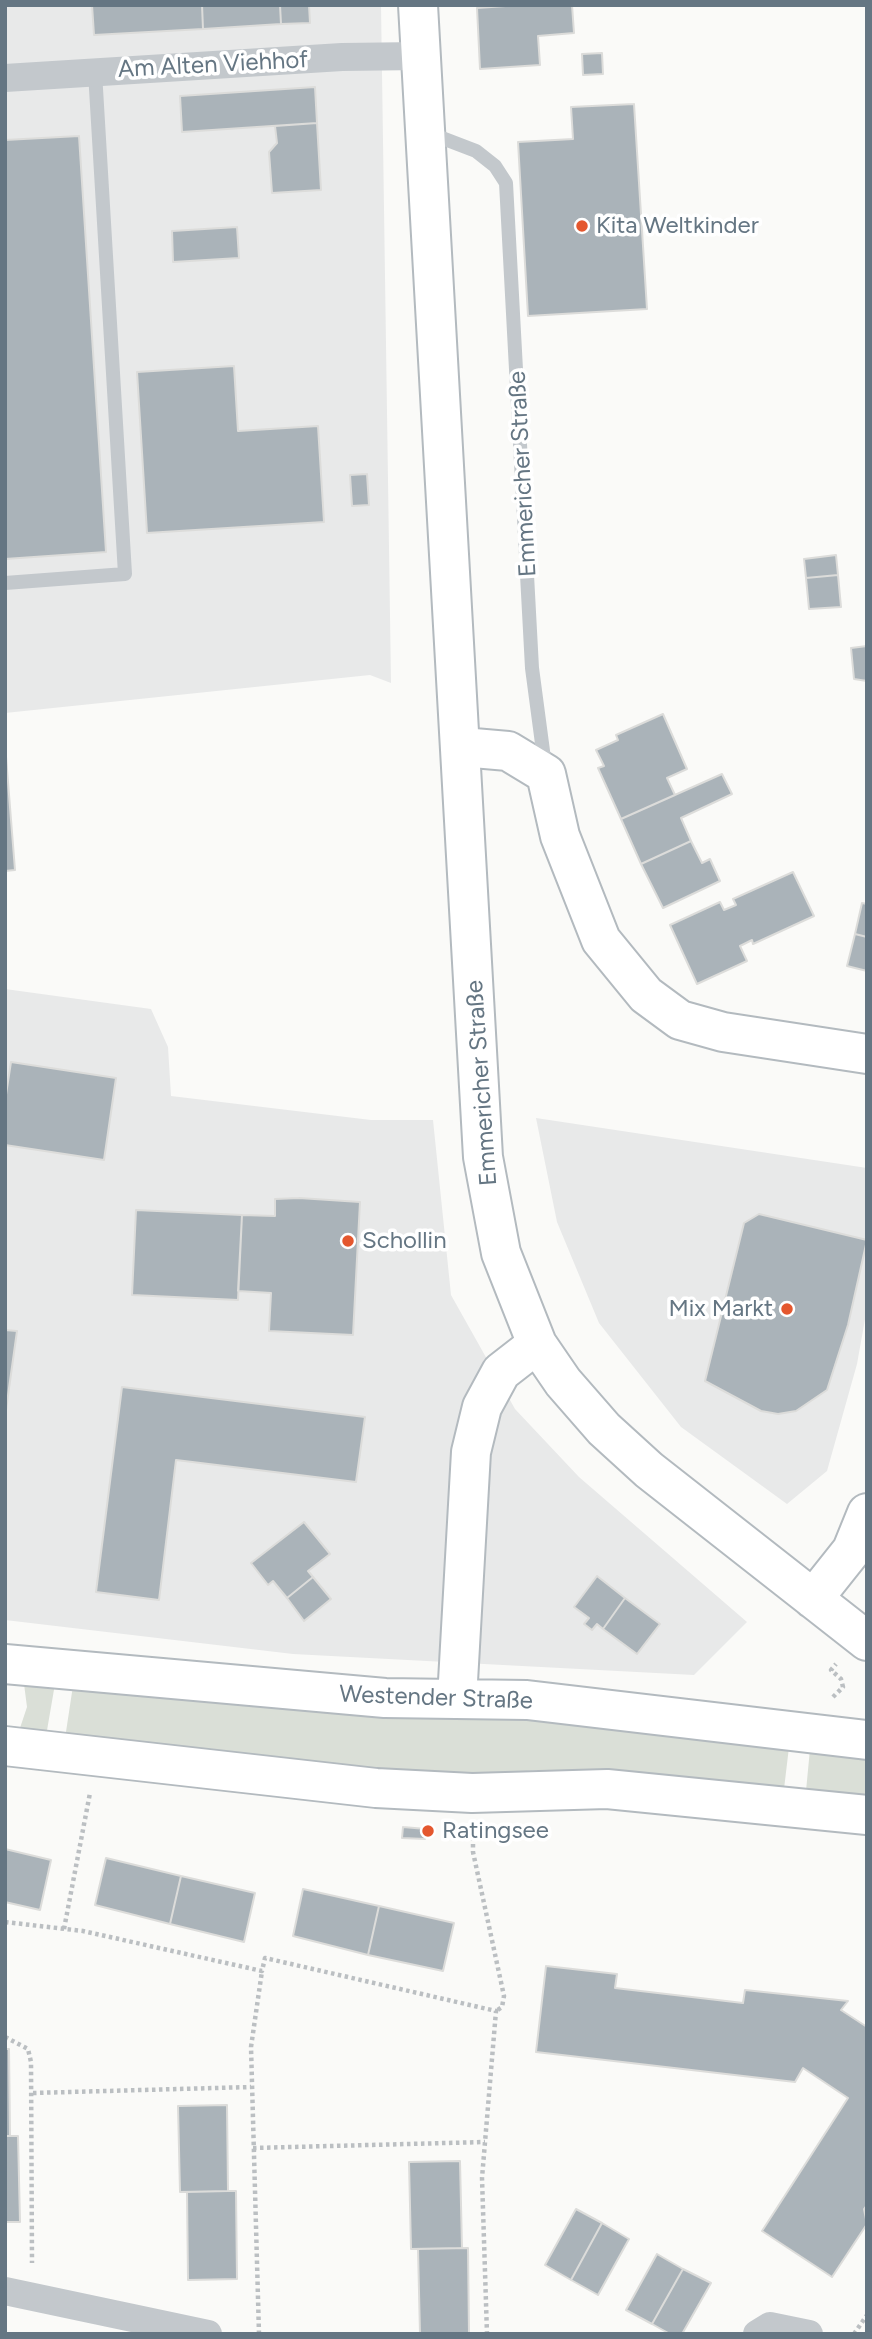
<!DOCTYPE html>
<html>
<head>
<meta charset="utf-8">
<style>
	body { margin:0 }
	#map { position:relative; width:872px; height:2339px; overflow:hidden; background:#fafaf8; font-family:Figtree,sans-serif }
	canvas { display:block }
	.frame { position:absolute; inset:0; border:7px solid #657683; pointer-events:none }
</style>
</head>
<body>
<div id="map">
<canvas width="872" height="2339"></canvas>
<div class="frame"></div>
</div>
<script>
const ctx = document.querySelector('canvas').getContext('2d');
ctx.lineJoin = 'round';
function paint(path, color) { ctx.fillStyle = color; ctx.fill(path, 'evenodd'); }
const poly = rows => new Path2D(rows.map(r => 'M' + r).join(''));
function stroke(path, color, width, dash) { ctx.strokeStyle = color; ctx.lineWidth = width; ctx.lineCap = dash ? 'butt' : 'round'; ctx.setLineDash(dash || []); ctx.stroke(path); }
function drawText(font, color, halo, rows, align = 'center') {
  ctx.font = font + ' Figtree,sans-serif'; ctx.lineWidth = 7; ctx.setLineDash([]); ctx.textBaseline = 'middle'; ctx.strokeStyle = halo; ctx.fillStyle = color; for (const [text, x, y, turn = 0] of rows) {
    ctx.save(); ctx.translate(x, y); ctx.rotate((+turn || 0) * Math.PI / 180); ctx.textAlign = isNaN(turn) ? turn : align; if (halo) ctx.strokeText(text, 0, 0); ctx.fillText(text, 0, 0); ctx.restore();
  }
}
paint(poly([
	[5,5,381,5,391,683,370,675,5,713],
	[5,989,151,1009,168,1047,171,1096,371,1120,433,1120,451,1295,515,1409,579,1477,747,1622,694,1675,293,1654,5,1620],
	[536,1118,867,1168,867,1308,857,1364,827,1471,787,1504,681,1427,599,1323,557,1222]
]), '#e8e9e9');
paint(poly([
	[56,1678,45,1742,19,1731,27,1707,24,1684],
	[74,1679,92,1681,111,1694,383,1716,527,1718,789,1747,784,1789,609,1770,540,1770,472,1775,376,1770,92,1736,75,1746,64,1745],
	[810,1749,867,1756,867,1797,806,1791]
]), '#dadfd7');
const building = poly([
	[92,5,202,5,203,29,94,35,92,5],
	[202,5,280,5,281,24,203,29,202,5],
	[280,5,309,5,310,23,281,24,280,5],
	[520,5,572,5,574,33,538,36,540,65,480,69,477,8,520,5],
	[602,53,603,74,583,75,582,54,602,53],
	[315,87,317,123,182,132,180,96,315,87],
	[634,104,647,309,528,316,518,142,573,139,571,107,634,104],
	[317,123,321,190,272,193,269,152,277,143,275,126,317,123],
	[79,136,106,552,5,559,5,140,79,136],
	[237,227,239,258,173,262,172,231,237,227],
	[234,366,238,431,318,426,324,522,147,533,137,372,234,366],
	[367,474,369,505,352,506,350,475,367,474],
	[836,555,838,575,806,578,804,559,836,555],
	[838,575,841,607,809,609,806,578,838,575],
	[867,646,867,681,854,679,851,648,867,646],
	[663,714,687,769,667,778,675,795,621,819,598,768,604,766,596,750,618,740,616,735,663,714],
	[5,744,15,870,5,871,5,744],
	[722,774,732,794,681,818,691,841,641,864,621,819,722,774],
	[691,841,702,863,710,859,720,881,663,908,641,864,691,841],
	[793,872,814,916,753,944,752,940,740,946,747,961,697,984,670,925,720,902,724,910,736,905,733,899,793,872],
	[862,903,867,904,867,937,855,934,862,903],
	[855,934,867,937,867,971,847,966,855,934],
	[11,1062,116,1078,104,1160,5,1145,5,1101,11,1062],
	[299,1198,360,1202,353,1335,269,1331,271,1293,238,1291,242,1215,275,1216,275,1199,299,1198],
	[136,1210,242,1215,238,1300,132,1295,136,1210],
	[759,1214,867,1240,848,1325,827,1390,796,1411,778,1414,761,1411,705,1381,744,1223,759,1214],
	[5,1330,17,1331,5,1417,5,1330],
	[122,1387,365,1417,356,1482,176,1460,159,1600,96,1592,122,1387],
	[304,1522,330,1554,308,1571,313,1577,287,1598,273,1581,268,1585,251,1563,304,1522],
	[597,1576,625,1598,603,1629,597,1624,592,1630,584,1624,589,1618,574,1607,597,1576],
	[313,1577,331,1599,304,1621,287,1598,313,1577],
	[625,1598,660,1624,637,1654,603,1629,625,1598],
	[403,1827,426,1829,425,1839,402,1838,403,1827],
	[5,1849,51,1860,40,1910,5,1902,5,1849],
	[106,1858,181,1876,170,1924,95,1905,106,1858],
	[181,1876,255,1893,244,1942,170,1924,181,1876],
	[303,1889,379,1906,368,1955,293,1936,303,1889],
	[379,1906,454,1923,443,1971,368,1955,379,1906],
	[546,1966,617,1974,615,1988,743,2003,745,1990,848,2001,841,2010,867,2027,867,2205,864,2209,867,2224,832,2277,762,2231,848,2098,803,2068,795,2082,536,2052,546,1966],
	[5,2049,9,2049,10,2136,5,2136,5,2049],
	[227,2105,228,2191,180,2192,178,2106,227,2105],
	[5,2136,18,2136,20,2222,5,2222,5,2136],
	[460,2161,462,2248,411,2249,409,2162,460,2161],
	[228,2191,236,2191,237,2279,188,2280,187,2192,228,2191],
	[576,2209,602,2223,571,2280,545,2265,576,2209],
	[602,2223,629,2239,598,2295,571,2280,602,2223],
	[468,2248,469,2334,420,2334,418,2249,468,2248],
	[657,2254,683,2269,652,2324,626,2310,657,2254],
	[683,2269,711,2283,682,2334,670,2334,652,2324,683,2269]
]);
paint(building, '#aab3b9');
stroke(building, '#dcdcda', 2);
const secondary = poly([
	[418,5,483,1157,501,1253,537,1344,563,1382,604,1429,649,1470,867,1641],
	[462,747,508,751,546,774,560,836,601,940,646,995,680,1020,723,1032,867,1054],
	[813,1599,852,1550,867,1513],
	[5,1664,385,1698,527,1700,867,1740],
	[457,1699,471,1452,482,1407,501,1372,537,1344],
	[5,1746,376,1788,472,1793,607,1789,867,1815]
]);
stroke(secondary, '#b3babf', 42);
stroke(poly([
	[833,1697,843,1687,841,1679,831,1670,836,1664],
	[473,1830,473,1852,504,1996,502,2007,496,2011],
	[5,1922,83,1931,262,1971,265,1958,496,2011,482,2178,487,2334],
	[64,1929,90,1793],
	[5,2037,28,2049,31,2062,32,2263],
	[33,2093,251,2087],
	[253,2148,485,2142],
	[259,2334,251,2047,262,1971],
	[854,2334,867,2315]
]), '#bbbfc2', 4.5, [3.5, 3.5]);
stroke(poly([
	[429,133,476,151,495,166,506,183,532,668,545,766],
	[5,583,125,574,95,72]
]), '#c3c8cc', 14);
stroke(poly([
	[5,78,342,57,420,56],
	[5,2291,208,2334],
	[757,2334,770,2326,809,2334]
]), '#c3c8cc', 28);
stroke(secondary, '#fff', 38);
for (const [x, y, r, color] of [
	[582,226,7,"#e4572e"],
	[348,1241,7,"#e4572e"],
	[787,1309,7,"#e4572e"],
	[428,1831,7,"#e4572e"]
]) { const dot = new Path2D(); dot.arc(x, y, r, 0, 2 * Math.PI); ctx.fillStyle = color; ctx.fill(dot); stroke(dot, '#fff', 2.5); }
drawText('24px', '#657683', '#fff', [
	["Am Alten Viehhof",213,65,-3],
	["Emmericher Straße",523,474,-93],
	["Emmericher Straße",482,1083,-94],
	["Westender Straße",436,1698,2]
]);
drawText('24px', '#657683', '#fff', [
	["Kita Weltkinder",596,226],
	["Schollin",362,1241],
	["Mix Markt",773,1309,"right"],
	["Ratingsee",442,1831]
], 'left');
</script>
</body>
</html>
